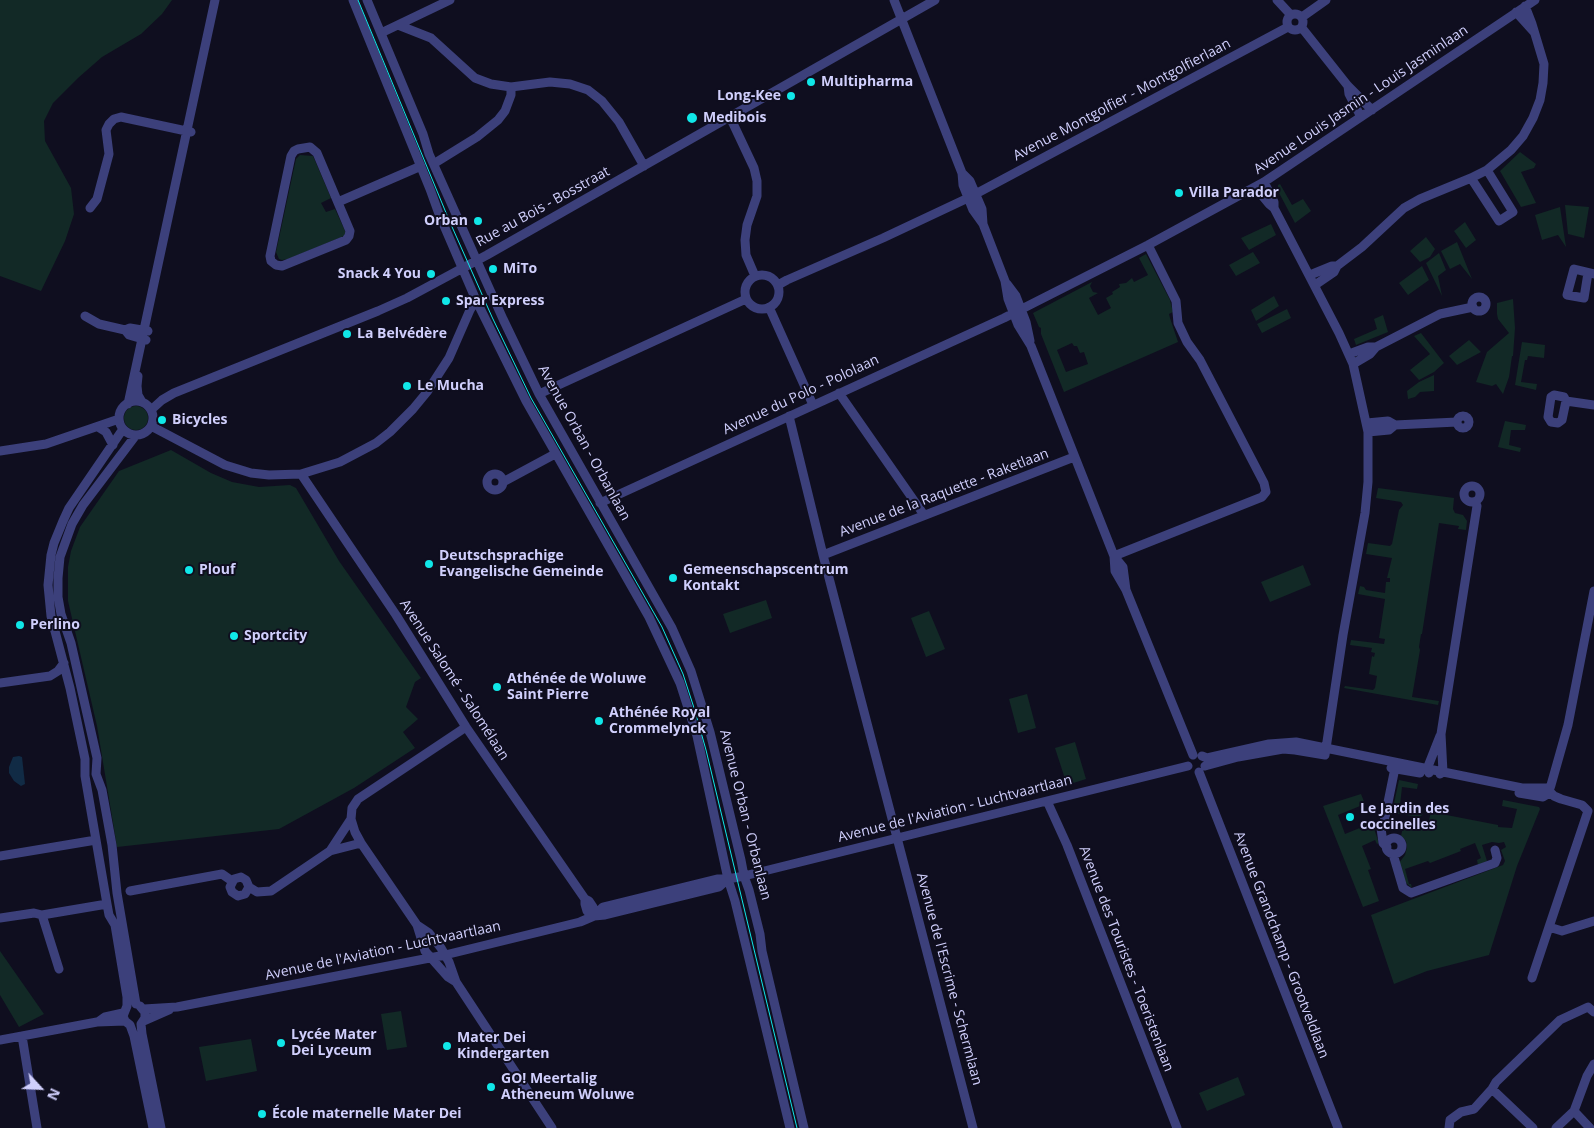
<!DOCTYPE html>
<html>
<head>
<meta charset="utf-8">
<style>
	body { margin:0 }
	#map { position:relative; width:1594px; height:1128px; overflow:hidden; background:#0f0e1f; font-family:"Open Sans",sans-serif }
	canvas { display:block }
	.north { position:absolute; left:15px; top:1063px; width:50px; height:50px; -webkit-text-stroke:4px #0f0e1f; paint-order:stroke; rotate:115deg; font-size:14px; font-weight:700; line-height:20px; text-align:center; color:#d0cffc }
	.north::after { content:''; display:block; margin:auto; width:18px; height:22px; background:#d0cffc; clip-path:polygon(50% 0,100% 100%,50% 72%,0 100%) }
</style>
</head>
<body>
<div id="map">
<canvas width="1594" height="1128"></canvas>
<div class="north">N</div>
</div>
<script>
const ctx = document.querySelector('canvas').getContext('2d');
ctx.lineJoin = 'round';
function paint(path, color) { ctx.fillStyle = color; ctx.fill(path, 'evenodd'); }
const poly = rows => new Path2D(rows.map(r => 'M' + r).join(''));
function stroke(path, color, width, dash) { ctx.strokeStyle = color; ctx.lineWidth = width; ctx.lineCap = dash ? 'butt' : 'round'; ctx.setLineDash(dash || []); ctx.stroke(path); }
function drawText(font, color, halo, rows, align = 'center') {
  ctx.font = font + ' "Open Sans",sans-serif'; ctx.lineWidth = 4; ctx.setLineDash([]); ctx.textBaseline = 'middle'; ctx.strokeStyle = halo; ctx.fillStyle = color; for (const [text, x, y, turn = 0] of rows) {
    ctx.save(); ctx.translate(x, y); ctx.rotate((+turn || 0) * Math.PI / 180); ctx.textAlign = isNaN(turn) ? turn : align; if (halo) ctx.strokeText(text, 0, 0); ctx.fillText(text, 0, 0); ctx.restore();
  }
}
paint(poly([
	[0,0,172,0,162,14,141,34,102,57,78,78,53,103,44,121,45,141,71,188,74,214,65,241,41,291,0,276],
	[1520,152,1536,164,1534,168,1521,172,1536,203,1521,207,1500,171],
	[300,155,313,156,331,198,321,203,326,212,335,209,346,233,344,236,288,259,282,260,279,259,276,252,296,159],
	[1280,184,1292,205,1303,199,1311,211,1295,223,1278,191,1278,185],
	[1565,205,1589,207,1584,238,1568,234],
	[1560,207,1566,247,1558,235,1542,240,1535,215],
	[1465,222,1476,240,1466,248,1454,231],
	[1271,224,1276,235,1249,250,1241,238],
	[1426,237,1435,249,1430,257,1420,262,1410,251],
	[1457,242,1472,279,1460,264,1450,269,1441,251],
	[1253,252,1260,263,1236,276,1229,265],
	[1439,253,1446,270,1438,276,1442,296,1426,263],
	[1146,254,1170,300,1173,312,1169,314,1170,318,1178,342,1064,392,1041,334,1041,328,1039,327,1033,313,1092,282,1090,286,1093,292,1098,293,1089,298,1098,315,1111,308,1106,298,1113,294,1112,292,1120,287,1119,284,1126,283,1132,278,1134,282,1148,275,1139,258],
	[1072,343,1074,346,1077,346,1080,353,1084,352,1088,364,1066,372,1057,350],
	[1422,266,1429,280,1408,295,1399,283],
	[1274,296,1279,306,1256,321,1251,310],
	[1513,299,1515,328,1513,356,1512,356,1509,377,1503,394,1496,384,1492,386,1476,382,1487,352,1509,333,1498,319,1497,314,1497,303],
	[1287,309,1291,318,1262,333,1257,324],
	[1383,315,1388,332,1356,345,1354,339,1377,329,1374,319],
	[1421,333,1444,363,1434,372,1419,380,1410,370,1430,354,1414,336],
	[1469,340,1481,352,1457,365,1449,356],
	[1522,342,1545,345,1544,358,1528,356,1527,360,1525,360,1521,382,1537,384,1536,390,1515,385],
	[1434,375,1434,391,1420,392,1415,397,1408,399,1407,391,1419,382],
	'124 418a12 12 0 1 1 24 0a12 12 0 1 1-24 0Z',
	[1505,421,1526,425,1525,430,1511,430,1509,445,1521,448,1520,452,1498,447],
	[171,450,211,473,232,482,259,487,290,485,296,488,339,561,421,678,415,682,406,707,418,719,403,732,415,748,354,788,279,829,117,847,97,726,68,601,68,567,71,551,80,527,119,471],
	[1378,488,1454,498,1453,509,1455,513,1463,515,1467,521,1466,530,1458,529,1459,526,1439,523,1422,634,1421,634,1419,647,1420,650,1412,697,1439,701,1438,705,1344,688,1345,686,1373,690,1375,688,1377,676,1369,674,1372,656,1374,657,1375,653,1371,652,1372,648,1350,645,1351,640,1384,644,1385,639,1379,638,1385,599,1358,594,1360,586,1364,587,1366,590,1385,593,1386,582,1390,582,1390,578,1387,578,1392,558,1366,554,1368,543,1390,546,1392,544,1399,510,1403,505,1401,502,1376,498],
	[1303,565,1311,585,1270,602,1261,582],
	[766,600,772,618,730,633,723,614],
	[929,611,945,649,926,657,911,618],
	[1027,694,1036,728,1018,733,1009,699],
	[1075,742,1086,779,1067,785,1055,748],
	[1399,780,1418,784,1417,789,1402,787,1400,805,1413,810,1413,812,1423,814,1420,817,1392,813],
	[1361,794,1365,804,1338,815,1345,834,1372,823,1379,843,1377,844,1375,840,1362,846,1371,869,1368,870,1379,901,1363,907,1323,806],
	[1503,800,1539,807,1540,809,1517,866,1489,955,1427,971,1394,984,1371,915,1503,865,1505,861,1501,850,1506,847,1504,842,1499,843,1492,842,1482,845,1487,861,1478,865,1477,860,1481,858,1475,843,1460,849,1461,851,1430,863,1428,861,1405,869,1409,884,1411,884,1412,888,1405,882,1399,863,1405,855,1407,847,1406,841,1401,836,1403,827,1408,828,1408,824,1417,826,1424,825,1429,820,1431,812,1498,825,1498,827,1512,828,1517,809,1502,806],
	[0,951,44,1014,19,1027,0,995],
	[401,1011,407,1047,387,1050,381,1014],
	[251,1039,257,1071,206,1081,199,1047],
	[1238,1077,1245,1095,1207,1111,1199,1093]
]), '#122926');
paint(poly([
	[19,756,22,757,25,784,21,786,14,781,9,773,9,767,13,757]
]), '#112b45');
stroke(poly([
	[353,0,430,189,439,214,476,300,526,401,649,617,680,683,697,736,728,879,735,901,790,1128],
	[367,0,423,134,429,154,503,319,539,394,672,628,691,671,710,732,741,860,744,876,749,890,760,934,762,951,804,1128],
	[894,0,962,173,963,185,973,210,983,224,1005,281,1008,299,1018,325,1031,346,1114,556,1123,567,1126,590],
	[1277,0,1290,14],
	[1516,12,1534,32],
	'1287 22a8 8 0 1 1 16 0a8 8 0 1 1-16 0Z',
	[1302,17,1326,0],
	[398,25,431,38,475,78,491,84,511,87,550,82,570,84,588,90,602,101,619,122,644,166],
	[1302,28,1348,86,1372,110],
	[381,33,450,0],
	[1348,86,1349,94,1361,117],
	[730,117,754,168,757,181,757,196,747,225,745,240,746,255,755,276],
	[310,147,317,153,350,231,349,236,346,240,282,266,276,265,271,261,270,256,291,156,294,151,298,149,310,147],
	[435,163,477,137,498,120,505,111,511,95,511,87],
	[962,173,970,181,982,209,983,224],
	[1471,178,1499,221,1513,212,1487,170],
	[1264,182,1274,202,1274,208],
	[1255,187,1269,204,1274,208,1339,333,1353,364,1368,432,1368,482,1365,513,1343,635,1325,755],
	[338,202,421,166],
	[90,208,97,199,109,154,106,130,109,124,114,119,121,117,191,132],
	[1588,273,1584,298,1567,295,1574,269,1594,274],
	[1310,275,1332,266,1337,266],
	'745 292a17 17 0 1 1 34 0a17 17 0 1 1-34 0Z',
	[1007,284,1016,296,1026,322,1030,341],
	[778,285,787,280,883,238,968,198,1288,27],
	[1315,285,1334,272,1337,266,1362,247,1404,208,1420,199,1471,178,1487,170,1511,150,1523,136,1533,118,1540,100,1543,83,1544,64,1532,24,1525,6],
	'1472 304a7 7 0 1 1 14 0a7 7 0 1 1-14 0Z',
	[769,307,813,405],
	[85,316,99,324,125,330],
	[146,340,129,335,125,330,130,328,148,331],
	[1349,354,1368,347,1376,347,1440,314,1473,307],
	[1353,364,1370,354,1376,347],
	[138,376,137,386,138,395,142,402],
	[839,393,924,515],
	[539,394,746,299],
	[1566,401,1562,420,1558,423,1551,422,1548,417,1551,397,1554,395,1564,397,1566,401,1594,405],
	'119 418a17 17 0 1 1 34 0a17 17 0 1 1-34 0Z',
	[128,404,215,0],
	[151,410,162,400,174,393,378,311,407,298,487,255,935,0],
	'1457 422a6 6 0 1 1 12 0a6 6 0 1 1-12 0Z',
	[789,416,823,555,973,1128],
	[1367,423,1388,421,1395,425,1457,422],
	[151,426,225,465,251,473,269,475,301,474,340,462,376,443,390,432,413,409,427,392,449,358,470,310,476,300],
	[98,427,106,432,113,445],
	[123,429,69,508,63,521,54,543,51,555,48,585,51,616,70,688,85,759,85,776,107,904,109,915,115,925,127,997,127,1006,123,1016,125,1021,130,1025,134,1036,153,1128],
	[1368,432,1389,430,1395,425],
	[136,435,83,505,72,524,60,557,58,578,58,597,61,614,71,643,97,758,96,774,102,790,112,845,117,893,136,1004],
	[0,451,46,444,119,419],
	'487 482a8 8 0 1 1 16 0a8 8 0 1 1-16 0Z',
	[301,474,396,615,466,727,585,899,589,901,593,907,594,916],
	[503,482,555,454],
	'1464 494a8 8 0 1 1 16 0a8 8 0 1 1-16 0Z',
	[600,503,1004,318,1148,245,1264,182,1535,0],
	[823,555,1074,457],
	[1114,556,1262,497,1266,492,1264,483,1200,360,1187,342,1178,323,1176,301,1148,245],
	[1114,556,1115,571,1126,590,1193,755],
	[0,683,50,676,58,671,64,663],
	[1202,756,1207,758,1269,744,1296,742,1522,788,1546,788,1554,796,1561,799,1582,805,1588,811,1549,927,1562,931,1594,921],
	[1205,766,1238,757,1283,749,1295,750,1325,755],
	[1391,768,1420,773],
	[1199,772,1338,1128],
	[1429,773,1427,769,1440,736],
	[1440,774,1443,772,1441,734,1477,506,1475,502],
	[1519,793,1543,797,1548,794,1551,785,1568,725,1594,591],
	[1047,801,1067,845,1177,1128],
	[351,819,355,832,361,843,417,925,425,951,448,977,456,982],
	'1386 846a8 8 0 1 1 16 0a8 8 0 1 1-16 0Z',
	[1387,847,1383,843,1381,828,1384,822,1396,763],
	[330,851,351,819,352,808,358,799,466,727],
	[1393,854,1403,888,1411,893,1495,863,1497,858,1495,850],
	[0,856,96,840],
	[249,887,245,894,238,896,232,892,230,887,234,879,241,877,246,880,249,887,257,892,271,891,330,851,361,843],
	[130,891,222,874,232,881],
	[585,899,585,904,587,911,594,916],
	[42,915,59,969],
	[594,916,605,915,719,887,728,879],
	[0,918,34,913,42,915,107,904],
	[417,925,429,933,441,948,449,962,456,982,552,1128],
	[1532,978,1549,927],
	[140,1006,145,1012,145,1018,141,1024,142,1034,161,1128],
	[144,1009,177,1007,445,955,580,922,594,916,603,907,717,879,728,879,744,876,1188,766],
	[144,1021,169,1010],
	[98,1022,105,1017,123,1013],
	[22,1036,37,1128],
	[0,1040,97,1022,125,1021],
	[1492,1089,1533,1128],
	[1574,1111,1590,1128],
	[1449,1128,1450,1120,1461,1112,1474,1109,1492,1089,1496,1082,1560,1020,1588,1007,1594,1012],
	[1556,1128,1574,1111,1587,1076,1594,1064]
]), '#3c407b', 9);
stroke(poly([
	[358,0,449,220,492,317,531,398,662,627,683,674,695,711,706,750,797,1128]
]), '#10e7e8', 1);
for (const [x, y, r, color] of [
	[811,82,5,"#10e7e8"],
	[791,96,5,"#10e7e8"],
	[692,118,6,"#10e7e8"],
	[1179,193,5,"#10e7e8"],
	[478,221,5,"#10e7e8"],
	[493,269,5,"#10e7e8"],
	[431,274,5,"#10e7e8"],
	[446,301,5,"#10e7e8"],
	[347,334,5,"#10e7e8"],
	[407,386,5,"#10e7e8"],
	[162,420,5,"#10e7e8"],
	[429,564,5,"#10e7e8"],
	[189,570,5,"#10e7e8"],
	[673,578,5,"#10e7e8"],
	[20,625,5,"#10e7e8"],
	[234,636,5,"#10e7e8"],
	[497,687,5,"#10e7e8"],
	[599,721,5,"#10e7e8"],
	[1350,817,5,"#10e7e8"],
	[281,1043,5,"#10e7e8"],
	[447,1046,5,"#10e7e8"],
	[491,1087,5,"#10e7e8"],
	[262,1114,5,"#10e7e8"]
]) { const dot = new Path2D(); dot.arc(x, y, r, 0, 2 * Math.PI); ctx.fillStyle = color; ctx.fill(dot); stroke(dot, '#0f0e1f', 2); }
drawText('bold 14px', '#d0cffc', '#0f0e1f', [
	["Multipharma",821,82],
	["Long-Kee",781,96,"right"],
	["Medibois",703,118],
	["Villa Parador",1189,193],
	["Orban",468,221,"right"],
	["MiTo",503,269],
	["Snack 4 You",421,274,"right"],
	["Spar Express",456,301],
	["La Belvédère",357,334],
	["Le Mucha",417,386],
	["Bicycles",172,420],
	["Deutschsprachige",439,556],
	["Evangelische Gemeinde",439,572],
	["Plouf",199,570],
	["Gemeenschapscentrum",683,570],
	["Kontakt",683,586],
	["Perlino",30,625],
	["Sportcity",244,636],
	["Athénée de Woluwe",507,679],
	["Saint Pierre",507,695],
	["Athénée Royal",609,713],
	["Crommelynck",609,729],
	["Le Jardin des",1360,809],
	["coccinelles",1360,825],
	["Lycée Mater",291,1035],
	["Dei Lyceum",291,1051],
	["Mater Dei",457,1038],
	["Kindergarten",457,1054],
	["GO! Meertalig",501,1079],
	["Atheneum Woluwe",501,1095],
	["École maternelle Mater Dei",272,1114]
], 'left');
drawText('14px', '#d0cffc', '#0f0e1f', [
	["Avenue Montgolfier - Montgolfierlaan",1122,100,-28],
	["Avenue Louis Jasmin - Louis Jasminlaan",1361,100,-34],
	["Rue au Bois - Bosstraat",543,207,-29],
	["Avenue du Polo - Pololaan",801,395,-25],
	["Avenue Orban - Orbanlaan",584,443,61],
	["Avenue de la Raquette - Raketlaan",944,493,-21],
	["Avenue Salomé - Salomélaan",454,680,57],
	["Avenue de l'Aviation - Luchtvaartlaan",955,809,-14],
	["Avenue Orban - Orbanlaan",745,815,76],
	["Avenue Grandchamp - Grootveldlaan",1281,945,69],
	["Avenue de l'Aviation - Luchtvaartlaan",383,951,-12],
	["Avenue des Touristes - Toeristenlaan",1126,959,69],
	["Avenue de l'Escrime - Schermlaan",949,979,75]
]);
</script>
</body>
</html>
